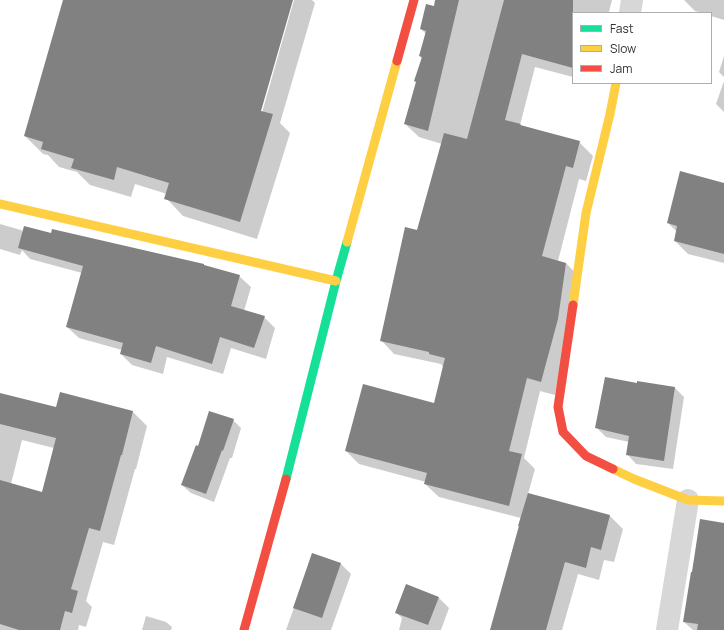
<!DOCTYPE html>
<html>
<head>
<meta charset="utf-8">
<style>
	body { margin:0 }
	#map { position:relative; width:724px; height:630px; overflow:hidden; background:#fff; font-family:Manrope,sans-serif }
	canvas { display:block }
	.legend { position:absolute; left:572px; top:12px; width:140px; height:72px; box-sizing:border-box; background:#fff; border:1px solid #adadad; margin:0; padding:5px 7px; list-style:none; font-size:12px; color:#333 }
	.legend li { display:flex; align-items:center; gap:8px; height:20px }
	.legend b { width:20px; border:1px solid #adadad }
</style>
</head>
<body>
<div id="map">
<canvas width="724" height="630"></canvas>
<ul class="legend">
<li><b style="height:5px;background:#16e098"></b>Fast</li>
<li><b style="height:5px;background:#ffcf43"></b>Slow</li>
<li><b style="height:5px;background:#f24e42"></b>Jam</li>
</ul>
</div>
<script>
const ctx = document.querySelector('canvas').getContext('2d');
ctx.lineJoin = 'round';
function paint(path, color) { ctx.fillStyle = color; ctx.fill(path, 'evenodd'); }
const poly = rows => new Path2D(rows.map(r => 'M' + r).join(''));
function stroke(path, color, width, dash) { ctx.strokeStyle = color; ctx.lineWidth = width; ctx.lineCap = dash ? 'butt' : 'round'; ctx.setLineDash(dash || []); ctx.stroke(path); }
paint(poly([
	[64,0,292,0,259,115,261,116,294,0,312,0,315,3,280,123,290,133,257,239,183,216,166,198,167,194,135,184,131,197,90,185,77,172,59,167,48,155,43,154,25,136],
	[437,0,612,0,609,12,611,13,573,13,573,77,535,67,520,125,579,142,593,156,586,181,579,179,558,261,566,263,579,277,555,395,540,391,524,458,535,469,528,494,610,516,623,529,614,562,604,560,599,580,578,574,562,630,491,630,521,518,439,497,425,484,426,482,359,464,346,451,435,404,443,367,441,364,394,354,381,340,417,231,442,144,419,137,405,124,422,59,420,56,426,34,421,29,435,7],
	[684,0,724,0,724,20,711,16,711,13,702,13,695,11],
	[724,56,724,77,719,72],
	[724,81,724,112,716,104],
	[724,184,724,263,688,254,675,241,677,232,668,223],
	[0,224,21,230,23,232,51,235,204,265,205,266,239,276,251,287,244,311,264,317,275,328,266,359,231,348,223,374,167,357,163,374,132,365,121,354,122,350,79,338,67,327,82,273,30,259,22,250,20,255,0,249],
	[638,382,675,388,684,397,673,469,636,464,627,454,629,442,606,437,597,428,637,384],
	[0,394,57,408,133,412,147,426,136,469,135,469,114,545,103,542,86,601,92,607,86,627,79,625,78,630,0,630],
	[22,440,54,448,42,493,11,484],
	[233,420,241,428,232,458,230,458,214,502,191,493,182,485,198,447],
	[724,524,724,630,693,630,684,622],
	[313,554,341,564,351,574,331,630,286,630],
	[439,598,449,608,441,630,399,630,402,618,396,612],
	[146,616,166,622,172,627,171,630,142,630]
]), '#0003');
paint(poly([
	[63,0,293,0,261,111,273,114,240,222,164,199,169,183,117,167,114,180,71,168,74,159,41,149,43,142,24,136],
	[435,0,459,0,428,131,404,124,416,82,414,81,422,57,419,56,426,31,420,29,426,4,434,6],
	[504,0,573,0,573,68,522,54,505,120,521,124,520,125,580,141,573,168,566,166,542,256,566,263,558,319,541,382,527,378,509,451,522,454,509,506,424,484,427,473,345,451,363,384,434,403,445,358,429,354,429,352,380,341,405,227,417,230,444,133,467,139],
	[680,171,724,183,724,254,674,241,677,226,667,223],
	[24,226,51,233,52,229,204,264,204,265,240,275,231,306,265,316,254,348,220,337,212,364,156,346,151,363,120,354,123,343,66,327,83,266,18,248],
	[605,377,637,383,637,381,675,387,664,461,626,455,629,436,595,428],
	[60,392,133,411,122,455,121,455,100,531,89,528,71,589,78,591,72,613,65,611,60,630,19,630,0,624,0,480,42,492,56,438,0,424,0,393,56,407],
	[209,411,234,419,223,451,222,450,206,494,181,485,196,445,198,446],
	[528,493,610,515,601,550,591,547,586,568,565,562,546,630,490,630,519,526,518,526],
	[700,519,724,523,724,630,697,630,698,624,683,622,691,572,692,572],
	[312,553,341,563,322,618,293,608],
	[406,584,439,597,428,625,395,613]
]), '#818181');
stroke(poly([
	[630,13,632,0],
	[667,630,688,500]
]), '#d7d7d7', 22);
stroke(poly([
	[286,479,336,281,347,242]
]), '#16e098', 9);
stroke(poly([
	[0,204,336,281],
	[347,242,397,61],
	[573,305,586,213,610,114,616,83],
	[613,469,634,479,688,500,724,501]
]), '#ffcf43', 9);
stroke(poly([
	[397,61,414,0],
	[573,305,558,407,563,432,586,456,613,469],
	[244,630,286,479]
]), '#f24e42', 9);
</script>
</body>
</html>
